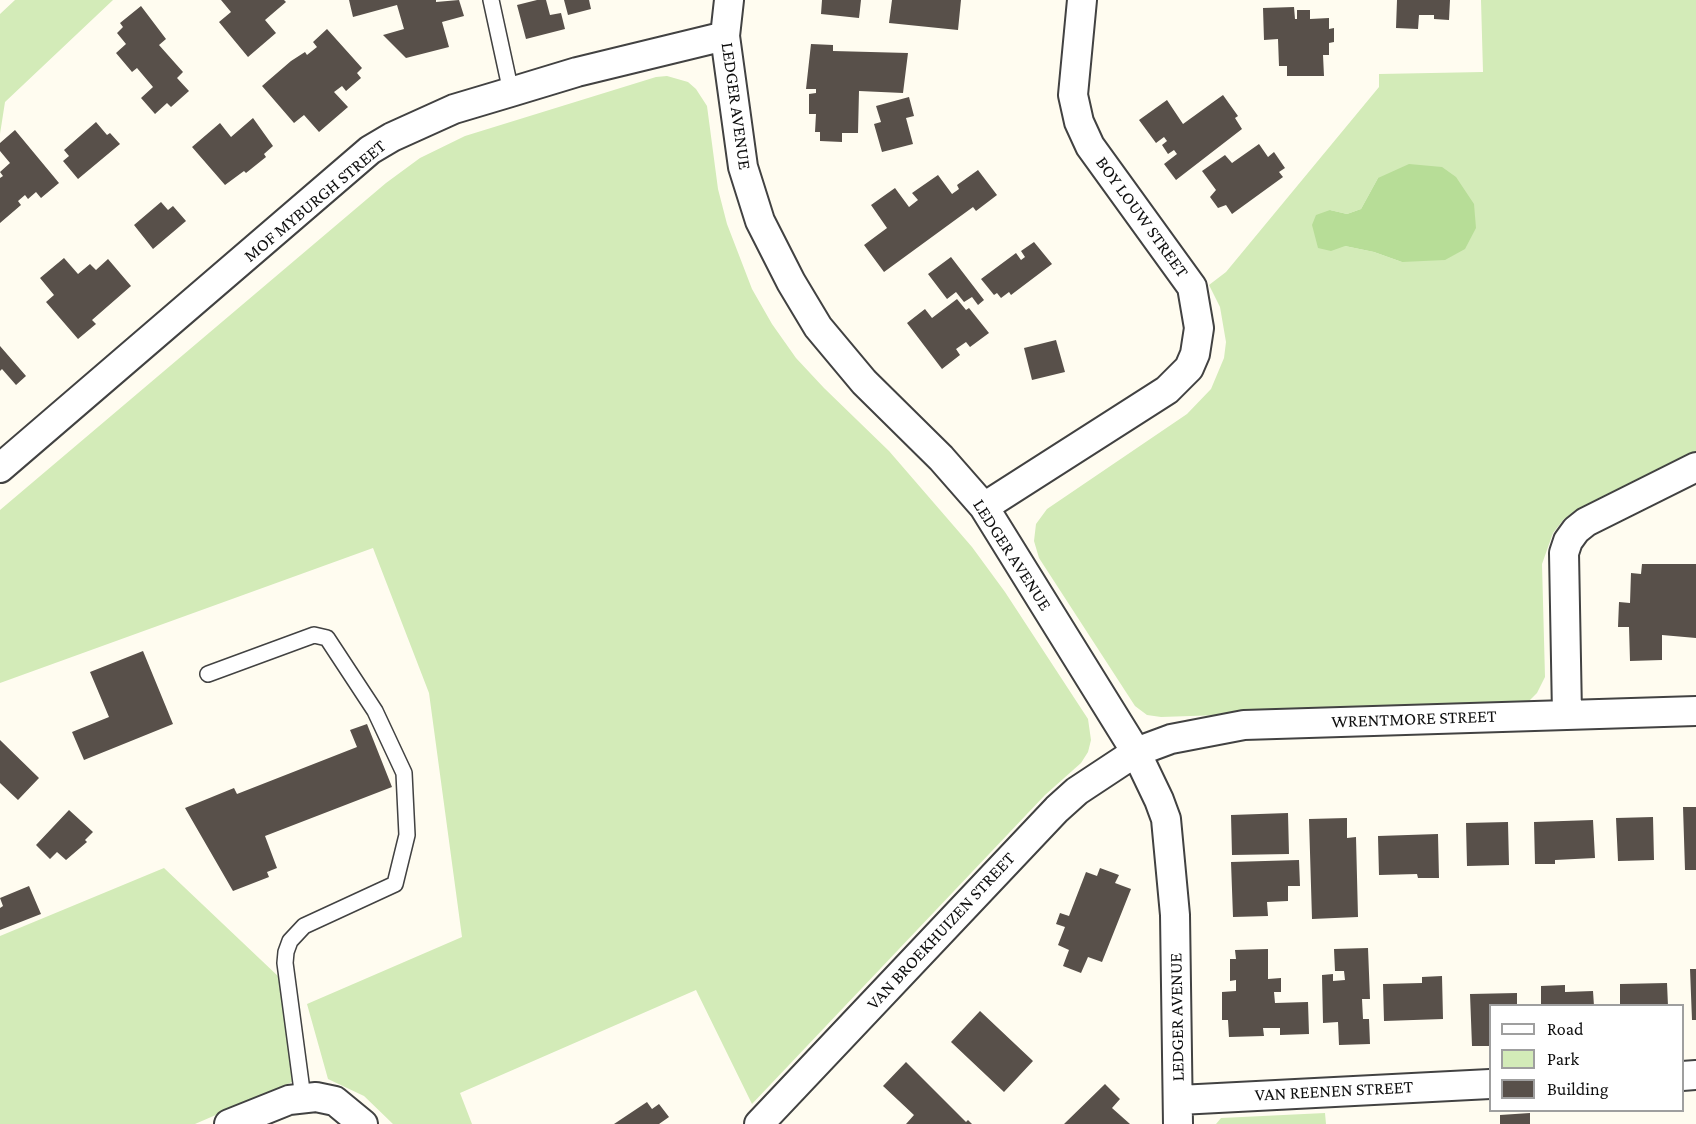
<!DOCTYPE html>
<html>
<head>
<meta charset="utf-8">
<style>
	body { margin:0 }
	#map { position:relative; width:1696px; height:1124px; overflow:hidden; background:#fffcf0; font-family:"Crimson Pro",serif }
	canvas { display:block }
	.legend { position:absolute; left:1489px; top:1004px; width:195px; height:108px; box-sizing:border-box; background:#fff; border:2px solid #9f9f9f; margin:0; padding:8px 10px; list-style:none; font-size:18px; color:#0f0f0f }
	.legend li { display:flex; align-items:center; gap:12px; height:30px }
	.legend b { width:30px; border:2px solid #9f9f9f }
</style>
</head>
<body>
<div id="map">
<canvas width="1696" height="1124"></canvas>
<ul class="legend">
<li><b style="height:8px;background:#fff"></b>Road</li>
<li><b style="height:16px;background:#d3ebb8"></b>Park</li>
<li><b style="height:16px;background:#58504a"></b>Building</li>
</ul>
</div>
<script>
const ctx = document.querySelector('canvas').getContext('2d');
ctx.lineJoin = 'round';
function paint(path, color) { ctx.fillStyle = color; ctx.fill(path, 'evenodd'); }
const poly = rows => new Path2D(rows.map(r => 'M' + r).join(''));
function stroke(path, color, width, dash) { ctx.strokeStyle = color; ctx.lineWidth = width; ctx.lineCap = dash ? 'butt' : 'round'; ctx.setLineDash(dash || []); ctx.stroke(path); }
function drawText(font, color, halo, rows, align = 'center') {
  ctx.font = font + ' "Crimson Pro",serif'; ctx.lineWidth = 6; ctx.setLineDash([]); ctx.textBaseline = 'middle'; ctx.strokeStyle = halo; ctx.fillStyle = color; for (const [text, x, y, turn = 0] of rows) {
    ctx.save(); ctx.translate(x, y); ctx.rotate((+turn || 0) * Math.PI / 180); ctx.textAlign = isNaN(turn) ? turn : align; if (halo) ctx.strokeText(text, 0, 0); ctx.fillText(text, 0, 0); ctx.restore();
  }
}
paint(poly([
	[15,0,113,0,5,102,0,134,0,14],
	[1481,0,1696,0,1696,453,1578,509,1564,519,1553,533,1542,564,1545,677,1537,693,1529,701,1518,705,1161,717,1147,715,1135,706,1039,558,1034,541,1036,524,1047,509,1187,414,1211,389,1224,358,1226,342,1220,307,1209,285,1226,272,1379,87,1379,74,1483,72],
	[1378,178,1402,262,1374,252,1345,246,1330,210,1347,214,1361,209],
	[667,76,688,82,696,89,707,106,718,189,727,224,752,289,772,324,796,358,824,388,889,451,972,547,1005,592,1088,719,1091,740,1088,752,1081,763,1045,795,752,1104,696,990,460,1093,472,1124,393,1124,364,1096,328,1079,307,1004,462,937,429,693,373,548,0,683,0,510,386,183,420,158,465,136,656,77],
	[164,868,280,978,292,1082,195,1124,0,1124,0,936],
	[1325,1113,1326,1124,1216,1124,1221,1118]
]), '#d3ebb8');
paint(poly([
	[1409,164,1442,167,1456,177,1474,204,1476,228,1465,249,1445,260,1402,262,1374,252,1345,246,1331,251,1318,248,1312,225,1316,215,1330,210,1347,214,1361,209,1378,178]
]), '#b7dd97');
paint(poly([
	[221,0,284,0,286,2,265,20,276,33,248,57,219,22,231,12],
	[349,0,436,0,436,2,459,0,464,16,442,22,449,47,406,58,383,35,404,29,397,5,353,17],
	[537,0,546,0,550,15,561,13,565,29,526,39,517,5],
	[564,0,589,0,591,9,568,15],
	[822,0,861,0,859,18,821,14],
	[892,0,961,0,958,30,889,23],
	[1397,0,1450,0,1449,20,1434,19,1434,15,1419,15,1418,29,1396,28],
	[141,6,166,39,159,45,183,72,177,78,189,91,171,107,167,103,155,114,141,98,153,87,137,68,132,72,116,53,126,44,117,33,123,27,120,23],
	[1294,7,1295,19,1297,19,1297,10,1310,10,1310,19,1329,18,1329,29,1334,28,1334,42,1329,43,1329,55,1323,55,1324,76,1287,76,1287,66,1279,66,1278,39,1264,40,1263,8],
	[327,29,362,68,357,73,361,78,346,91,342,86,334,92,348,107,319,132,304,115,294,123,262,86,291,61,305,52,307,55,317,47,313,42],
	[811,44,833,45,833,51,908,53,903,93,859,91,858,133,842,133,842,142,820,141,820,132,815,132,816,114,809,114,809,94,816,93,816,89,806,89],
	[1223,95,1238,116,1235,118,1242,129,1176,180,1164,164,1177,154,1174,150,1168,154,1162,145,1167,141,1164,137,1156,143,1139,120,1167,100,1183,124],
	[909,97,914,116,906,118,913,144,882,152,874,124,881,122,876,106],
	[253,118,273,146,264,154,266,157,246,173,244,171,225,185,192,147,220,123,231,137],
	[96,122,107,135,110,133,120,144,78,179,63,161,69,156,64,150],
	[15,130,59,183,41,198,36,192,28,199,25,195,18,201,21,205,0,223,0,178,3,176,0,172,10,163,0,151,0,143],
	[1259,144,1268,157,1274,152,1285,168,1279,172,1283,177,1232,214,1226,205,1218,208,1210,197,1216,190,1202,171,1225,155,1232,163],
	[978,170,997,195,976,211,973,207,884,272,864,245,887,228,871,205,895,188,909,207,918,200,912,193,938,175,952,194,959,189,957,185],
	[161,202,168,210,173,206,186,221,153,249,134,225],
	[1034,242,1052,264,1011,295,1009,292,1001,298,997,293,994,295,981,279,1016,253,1021,260,1025,257,1021,251],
	[951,257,984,300,978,305,972,297,964,302,956,292,947,299,928,274],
	[64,258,78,274,90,264,96,270,108,259,131,286,92,320,96,324,78,339,46,302,54,295,40,278],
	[957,299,966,310,969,308,989,333,970,347,966,342,956,349,960,355,942,369,907,323,925,309,932,318],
	[1056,340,1065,372,1032,380,1024,348],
	[0,346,26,376,16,385,2,369,0,371],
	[1642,564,1696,564,1696,638,1662,635,1662,660,1630,661,1629,627,1618,627,1619,602,1630,603,1631,573,1641,574],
	[143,651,173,724,84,760,72,732,109,717,90,672],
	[367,724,392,787,265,836,277,868,267,872,269,877,233,891,185,808,234,788,237,794,357,747,350,730],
	[0,740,39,778,18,800,0,783],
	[1683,807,1696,807,1696,870,1685,870],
	[69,810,93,832,85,840,87,842,66,860,57,852,50,859,36,845],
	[1288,813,1289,854,1232,855,1231,815],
	[1653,817,1654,860,1618,861,1616,818],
	[1347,818,1347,838,1356,837,1358,917,1312,919,1309,819],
	[1593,820,1595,858,1555,860,1555,864,1535,864,1534,822],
	[1508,822,1509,865,1467,866,1466,823],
	[1438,834,1439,878,1418,878,1417,874,1379,875,1378,836],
	[1299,860,1300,886,1288,886,1288,901,1267,902,1268,916,1233,917,1231,862],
	[1100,868,1119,875,1115,883,1131,889,1102,962,1088,957,1081,973,1063,966,1069,950,1058,945,1065,927,1056,924,1060,913,1069,916,1086,872,1097,876],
	[29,886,41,914,0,930,0,908,3,906,0,898],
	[1368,948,1370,999,1362,999,1363,1019,1369,1019,1370,1044,1339,1045,1338,1022,1323,1023,1322,975,1333,974,1333,981,1345,980,1344,971,1335,971,1334,949],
	[1268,949,1268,979,1281,978,1281,992,1274,992,1275,1003,1308,1002,1309,1034,1280,1035,1280,1028,1263,1028,1264,1036,1229,1037,1228,1020,1222,1020,1222,992,1236,991,1236,980,1230,981,1230,959,1236,959,1235,950],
	[1690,969,1696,969,1696,1020,1692,1020],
	[1442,976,1443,1019,1384,1021,1383,984,1422,983,1422,977],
	[1667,983,1668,1006,1620,1006,1620,984],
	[1565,985,1565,992,1593,991,1594,1006,1541,1006,1541,986],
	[1517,993,1517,1006,1490,1006,1490,1046,1472,1046,1470,994],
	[980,1011,1033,1061,1004,1092,951,1042],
	[906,1062,966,1122,968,1120,972,1124,906,1124,914,1115,883,1086],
	[1105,1084,1120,1099,1112,1108,1130,1124,1064,1124],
	[647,1102,652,1109,659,1104,669,1117,659,1124,614,1124],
	[1530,1113,1530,1124,1500,1124,1500,1115]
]), '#58504a');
const service = poly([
	[491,0,511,92],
	[208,674,314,635,327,638,375,711,404,773,407,835,395,884,304,926,290,941,286,952,285,963,303,1098]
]);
const minor = poly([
	[729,0,725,36,743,167,760,221,791,282,818,327,864,382,941,458,984,507,1136,752,1159,800,1166,819,1175,915,1178,1124],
	[0,468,370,150,392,137,454,109,511,92,577,72,725,36],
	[984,507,1167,390,1189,368,1195,354,1199,328,1192,287,1090,146,1079,122,1073,95,1082,0],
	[1567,714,1564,553,1568,541,1576,530,1586,522,1696,467],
	[1682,1076,1696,1075],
	[1179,1100,1490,1084],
	[229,1124,289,1100,316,1097,335,1101,363,1124],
	[759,1124,1057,809,1077,791,1136,752,1171,739,1244,725,1696,711]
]);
stroke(service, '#424242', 18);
stroke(minor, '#424242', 32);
stroke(service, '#fff', 15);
stroke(minor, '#fff', 28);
drawText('18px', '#0f0f0f', '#fff', [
	["LEDGER AVENUE",736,106,82],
	["MOF MYBURGH STREET",315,201,-40],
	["BOY LOUW STREET",1142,217,54],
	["LEDGER AVENUE",1012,555,57],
	["WRENTMORE STREET",1414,719,-2],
	["VAN BROEKHUIZEN STREET",941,931,-47],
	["LEDGER AVENUE",1177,1017,-91],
	["VAN REENEN STREET",1334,1091,-3]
]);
</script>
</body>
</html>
